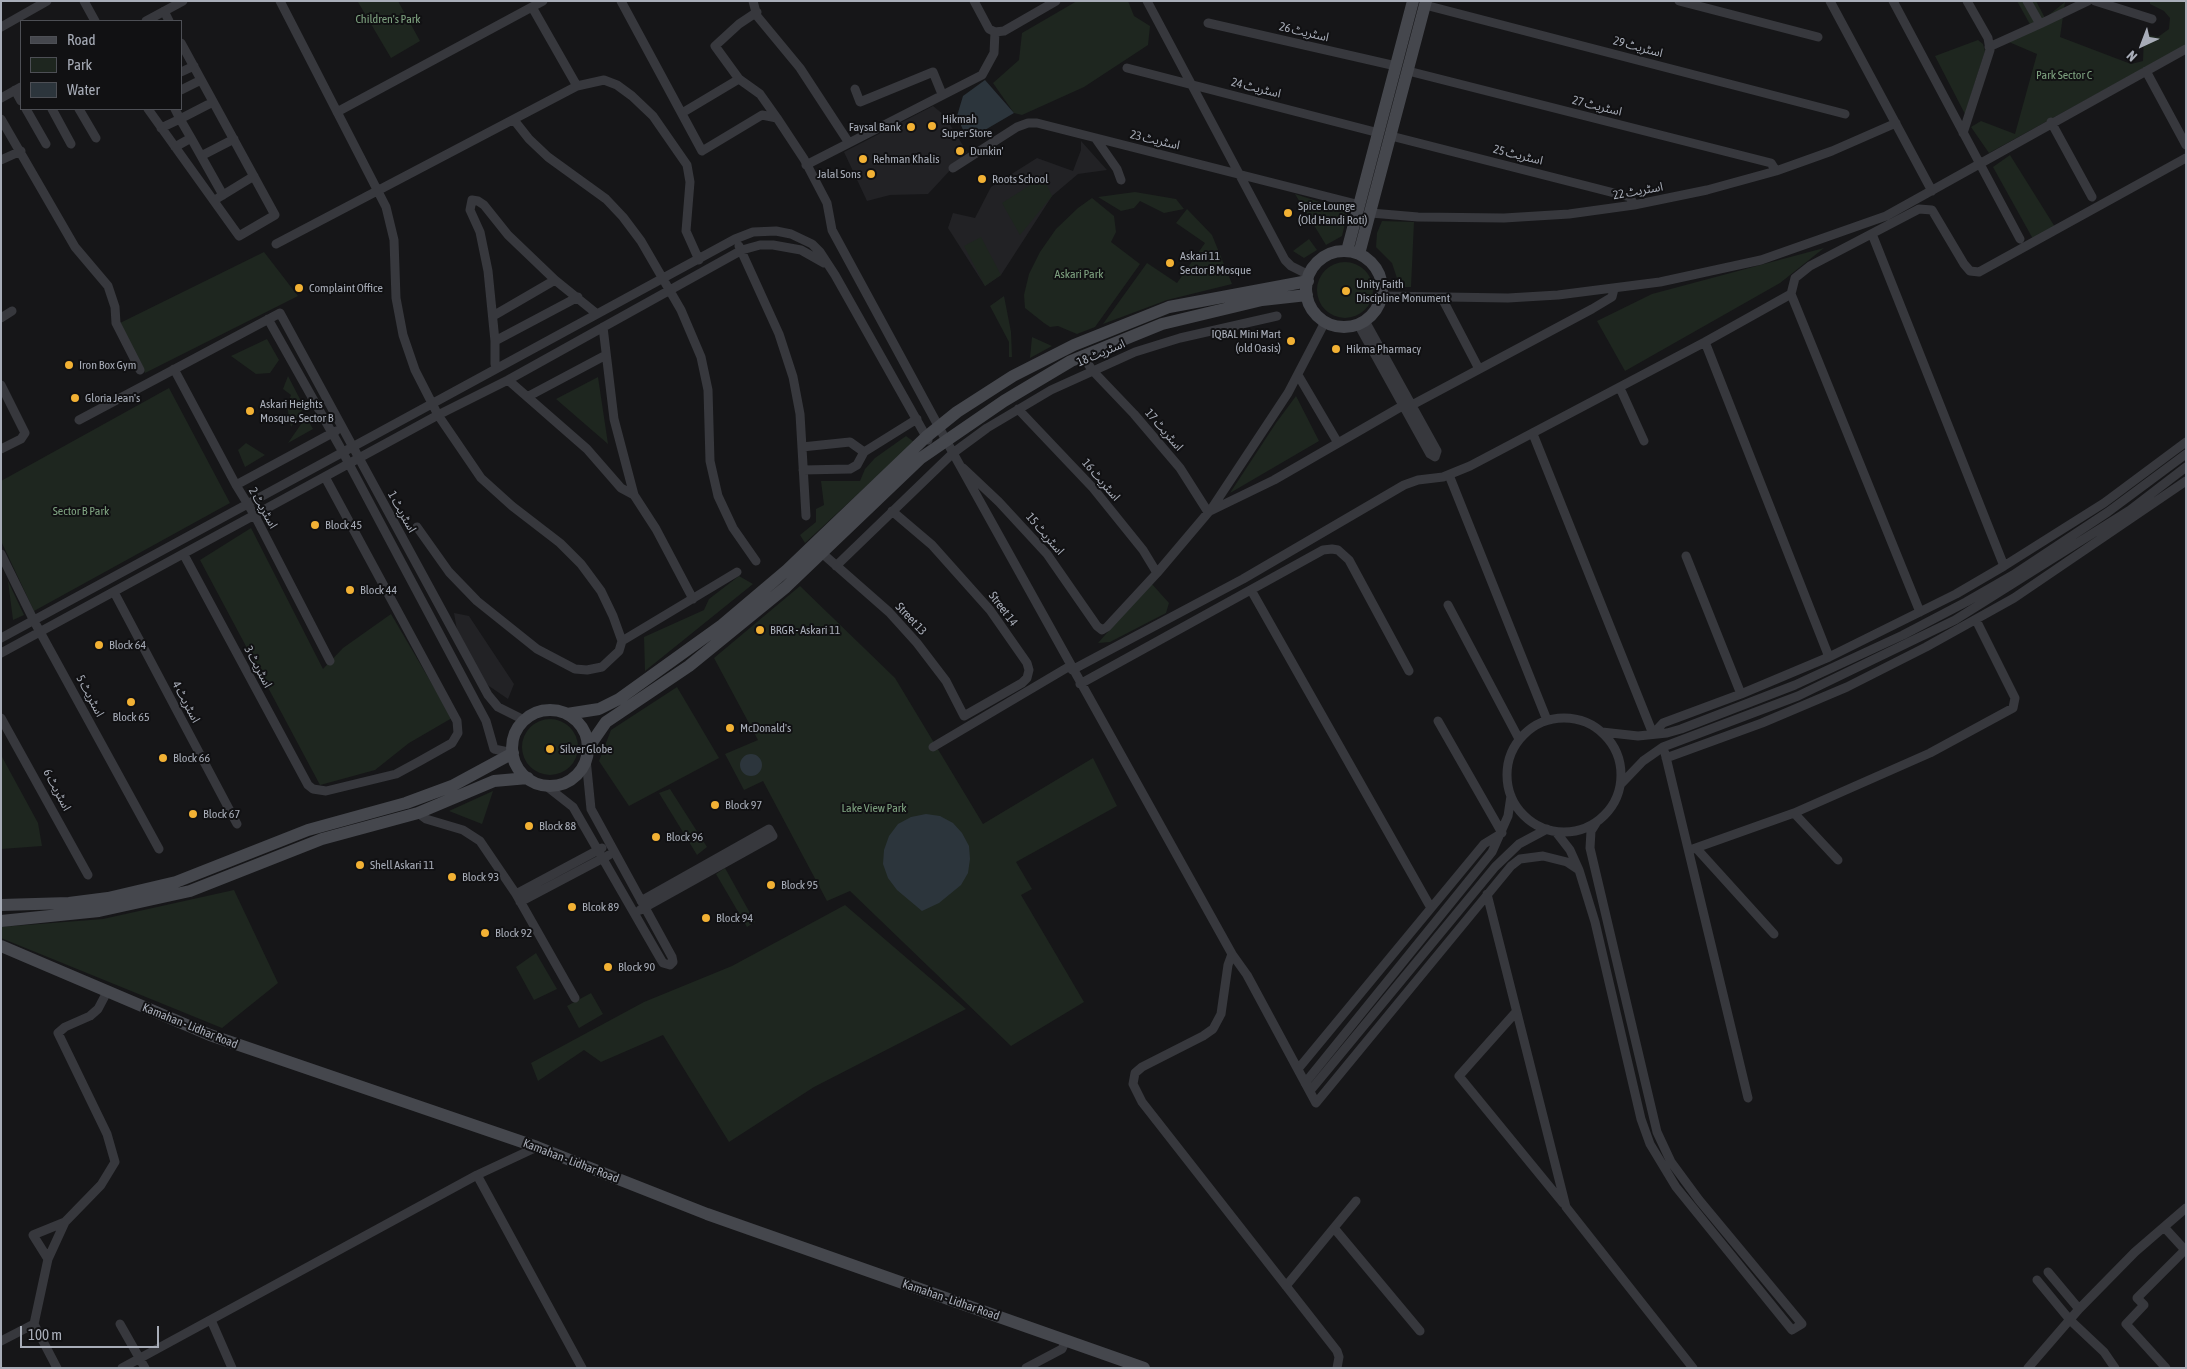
<!DOCTYPE html>
<html>
<head>
<meta charset="utf-8">
<style>
	body { margin:0 }
	#map { position:relative; width:2187px; height:1369px; overflow:hidden; background:#161618; font-family:"Asap Condensed",sans-serif }
	canvas { display:block }
	.frame { position:absolute; inset:0; border:2px solid #a8adb8; pointer-events:none }
	.legend { position:absolute; left:20px; top:20px; width:162px; height:90px; box-sizing:border-box; background:#111113; border:1px solid #4d4f55; margin:0; padding:6px 9px; list-style:none; font-size:15px; color:#a8adb8 }
	.legend li { display:flex; align-items:center; gap:10px; height:25px }
	.legend b { width:25px; border:1px solid #4d4f55 }
	.north { position:absolute; left:2117px; top:20px; width:50px; height:50px; -webkit-text-stroke:4px #111113; paint-order:stroke; rotate:223deg; font-size:14px; font-weight:700; line-height:20px; text-align:center; color:#a8adb8 }
	.north::after { content:''; display:block; margin:auto; width:18px; height:22px; background:#a8adb8; clip-path:polygon(50% 0,100% 100%,50% 72%,0 100%) }
	.scale { position:absolute; left:20px; top:1326px; width:139px; height:22px; box-sizing:border-box; border:2px solid #a8adb8; border-top:0; padding-left:6px; font-size:15px; line-height:18px; white-space:nowrap; color:#a8adb8; -webkit-text-stroke:4px #111113; paint-order:stroke }
</style>
</head>
<body>
<div id="map">
<canvas width="2187" height="1369"></canvas>
<div class="frame"></div>
<ul class="legend">
<li><b style="height:6px;background:#45474d"></b>Road</li>
<li><b style="height:14px;background:#1e261f"></b>Park</li>
<li><b style="height:14px;background:#2c353c"></b>Water</li>
</ul>
<div class="north">N</div>
<div class="scale">100 m</div>
</div>
<script>
const ctx = document.querySelector('canvas').getContext('2d');
ctx.lineJoin = 'round';
function paint(path, color) { ctx.fillStyle = color; ctx.fill(path, 'evenodd'); }
const poly = rows => new Path2D(rows.map(r => 'M' + r).join(''));
function stroke(path, color, width, dash) { ctx.strokeStyle = color; ctx.lineWidth = width; ctx.lineCap = dash ? 'butt' : 'round'; ctx.setLineDash(dash || []); ctx.stroke(path); }
function drawText(font, color, halo, rows, align = 'center') {
  ctx.font = font + ' "Asap Condensed","Noto Sans Arabic",sans-serif'; ctx.lineWidth = 4; ctx.setLineDash([]); ctx.textBaseline = 'middle'; ctx.strokeStyle = halo; ctx.fillStyle = color; for (const [text, x, y, turn = 0] of rows) {
    ctx.save(); ctx.translate(x, y); ctx.rotate((+turn || 0) * Math.PI / 180); ctx.textAlign = isNaN(turn) ? turn : align; if (halo) ctx.strokeText(text, 0, 0); ctx.fillText(text, 0, 0); ctx.restore();
  }
}
paint(poly([
	[933,106,944,115,967,152,928,194,890,195,867,201,844,152],
	[1081,141,1107,170,1078,174,1052,196,1001,275,985,286,948,228,953,213,975,218,991,187,1037,158,1073,171,1081,150],
	[454,613,469,616,514,684,508,699,486,684,457,630]
]), '#222225');
paint(poly([
	[398,1,420,41,391,58,358,2],
	[1077,1,1128,1,1134,16,1150,26,1148,45,1084,87,1022,115,1014,113,993,83,1019,60,1022,33],
	[2017,1,2036,1,2045,18,2065,2,2060,37,2131,64,2143,61,2144,34,2158,37,2169,29,2170,18,2164,11,2150,4,2150,1,2186,1,2186,45,1989,153,1971,127,1981,121,2015,134,2037,54,2009,42,2032,28],
	[1978,40,1983,44,1985,51,1965,114,1935,56],
	[2010,155,2055,227,2033,239,1993,167],
	[1043,177,1052,196,1020,235,1002,203],
	[1135,192,1176,199,1184,209,1164,213,1140,201,1134,208,1121,211,1098,197],
	[1295,194,1348,211,1342,236,1326,245],
	[1092,198,1114,216,1116,232,1111,242,1140,264,1095,327,1077,334,1058,326,1050,327,1044,323,1025,308,1024,295,1029,274,1040,252,1056,229,1078,208],
	[1187,209,1212,235,1232,284,1167,300,1103,324,1147,263,1177,283,1205,243,1176,223],
	[1382,221,1414,222,1411,287,1400,287,1392,263,1376,247,1377,233],
	[981,237,1001,275,985,286,964,246],
	[1309,239,1317,250,1304,258,1293,251],
	[1824,248,1780,283,1625,371,1597,321,1652,294],
	[264,252,298,296,145,373,120,323],
	'1317 290a28 28 0 1 1 56 0a28 28 0 1 1-56 0Z',
	[1004,296,1011,332,1012,357,1009,357,1009,342,990,306],
	[1032,337,1052,346,1030,358],
	[267,339,279,360,270,373,256,374,231,356],
	[288,376,304,407,291,427,287,406,291,395,283,389],
	[598,377,608,444,556,399],
	[169,388,230,503,34,611,1,541,1,481],
	[1296,396,1319,441,1230,493,1276,423],
	[306,417,313,429,288,443],
	[906,436,914,442,805,543,800,535,816,522,816,509,824,505,821,481,860,481,865,469,875,458],
	[246,443,265,455,245,467,238,450],
	[251,528,323,669,343,648,391,614,452,718,409,743,375,770,320,785,200,560],
	[739,576,753,584,645,671,644,637,704,610,709,599],
	[8,581,24,615,13,620],
	[1151,583,1169,603,1166,613,1110,642,1098,643],
	[800,586,895,678,983,824,1093,758,1117,806,1016,862,1032,889,1021,895,1084,1002,1011,1046,850,891,827,901,763,781,744,790,725,754,758,740,714,658],
	[677,687,719,758,629,806,599,761,611,730],
	'522 747a28 28 0 1 1 56 0a28 28 0 1 1-56 0Z',
	[1,755,38,823,42,846,1,849],
	[670,789,707,847,697,855,659,793],
	[493,791,482,824,449,811],
	[725,868,755,922,747,927,716,874],
	[234,890,278,983,222,1028,1,938,1,927,103,919],
	[845,905,966,1009,814,1087,729,1142,663,1035,601,1062,584,1050,538,1081,531,1063,644,1002,732,966],
	[536,953,557,989,534,1000,516,967],
	[591,993,603,1014,579,1028,567,1006]
]), '#1e261f');
paint(poly([
	[985,80,1014,113,978,134,963,130,957,116,963,96],
	'740 765a11 11 0 1 1 22 0a11 11 0 1 1-22 0Z',
	[926,814,940,816,953,823,962,833,969,846,970,859,968,873,961,885,939,903,922,911,897,890,888,878,883,864,884,850,889,836,898,824,911,817]
]), '#2c353c');
stroke(poly([
	[84,1,95,21],
	[280,1,386,207,394,240,396,298,403,335,415,370,438,415,481,478,512,506,560,543,581,564,601,591,613,616,622,641,619,651,602,667,587,670,575,669,537,649,477,601,449,572,417,527],
	[621,1,702,151,762,115,777,118,804,159,827,203,832,230,953,453,1232,954,1228,965,1221,1014,1213,1029,1203,1036,1142,1067,1135,1073,1133,1084,1142,1102,1337,1351,1339,1357,1337,1368],
	[753,1,757,16,800,68,849,143],
	[974,1,989,29,995,32,1004,31,1056,1],
	[1147,1,1285,260,1291,266,1309,275],
	[1679,1,1818,37],
	[1830,1,1932,191],
	[1893,1,2020,239],
	[2095,1,2152,19],
	[1425,5,1845,114],
	[532,7,577,86],
	[164,11,169,21],
	[146,21,183,1],
	[1208,23,1396,66],
	[2040,24,2088,1],
	[1,27,47,1],
	[1989,47,2040,24,2027,1],
	[1127,68,1379,133],
	[1408,71,1771,163,1776,171],
	[2146,71,2186,145],
	[181,72,194,66],
	[739,79,715,46,739,24,757,12],
	[855,89,860,102,933,72,942,94],
	[15,90,21,101],
	[181,90,201,80],
	[1,98,21,87],
	[26,109,46,144],
	[52,109,71,144],
	[79,109,96,138],
	[148,109,239,236,275,215,181,43],
	[337,112,543,1],
	[682,113,739,79,760,94,777,118],
	[1,119,75,247,108,286,115,307,116,323,140,370],
	[514,120,529,139,548,157,606,199,623,217,641,241,681,310,701,357,708,390,710,461,718,496,733,528,756,561],
	[2051,122,2092,197],
	[161,128,180,119,175,109],
	[1963,133,1990,50,1988,38,1967,1],
	[1391,136,1630,197,1634,205],
	[191,138,180,119,213,102],
	[1096,139,1117,169,1121,180],
	[175,147,191,138,223,195],
	[201,156,234,139],
	[1,160,21,151],
	[806,165,982,75,994,53,995,32],
	[953,168,1017,127,1028,123,1037,123,1360,205],
	[218,198,254,176],
	[1371,213,1418,217,1504,218,1569,214,1634,205,1707,190,1776,171,1832,151,1896,123],
	[1872,234,2004,566],
	[276,244,577,86,604,80,617,85,632,96,653,116,687,165,690,182,686,231,699,260],
	[739,246,779,334,793,377,800,414,806,516],
	[1791,294,1920,612],
	[1382,296,1508,298,1558,295,1660,282,1761,260,1886,216,2186,49],
	[1444,297,1444,302,1479,369],
	[493,316,555,280],
	[1,318,12,311],
	[268,319,340,447,486,721,494,749,513,753],
	[1358,324,1430,454,1435,457,1437,451,1365,321],
	[603,327,614,419,634,495,656,529,693,599],
	[495,341,578,297],
	[1083,356,1092,370,1134,414,1180,468,1208,512,1274,480,1404,405,1412,405,1592,309,1612,297,1614,289],
	[497,368,495,364,495,341,488,271,480,232,470,210,472,200,478,201,484,205,508,235,555,280,597,314],
	[174,369,236,485,255,516,330,661],
	[1298,375,1338,443],
	[508,380,587,449,621,488,634,495],
	[1,385,25,433,21,439,1,449],
	[1620,388,1644,441],
	[527,397,606,355],
	[1018,409,1093,488,1143,550,1157,573],
	[79,420,280,313,488,695,498,707,524,720],
	[1533,434,1653,734,1663,723,1741,694,1829,657,1705,342],
	[802,447,850,442,864,452,857,465,850,469,803,470],
	[864,452,917,419],
	[963,468,999,502,1047,554,1097,626,1102,630,1107,627,1157,573,1212,508,1288,393,1325,322],
	[1449,475,1547,720],
	[236,485,336,431],
	[1,554,34,621,159,849],
	[823,554,889,612,917,643,946,681,964,716,1022,683,1027,678,1029,670,1027,663,990,610,932,545,892,511],
	[184,555,308,785,313,789,326,791,396,774,420,761,452,743,458,733,457,721,325,477],
	[1686,556,1741,694],
	[836,566,953,453,987,428,1051,390,1135,352,1180,338,1277,316],
	[1251,590,1431,908],
	[114,592,237,824],
	[1448,605,1519,739],
	[1,638,735,239,753,232,776,231,791,234,812,244,820,252,835,275,928,440],
	[622,641,737,572],
	[1,653,438,415,508,380,742,250,760,245,773,245,801,250,824,263],
	[1829,657,1956,594,2004,566,2104,503,2186,442],
	[1072,670,1243,579,1404,485,1418,480,1443,477,1470,466,1705,342,1791,294,1795,278,1810,266,1919,209,1932,210,1964,264,1970,271,1979,272,2186,158],
	[1080,684,1323,550,1332,549,1338,550,1349,560,1409,671],
	'1507 775a57 57 0 1 1 114 0a57 57 0 1 1-114 0Z',
	[1,718,88,875],
	[1602,732,1638,736,1667,733,1681,729,1795,685,1903,635,1966,602,2013,575,2108,512,2186,454],
	[933,747,1070,666],
	[1665,753,1748,1098],
	[1666,758,1762,723,1847,687,1926,647,2014,598,2186,481],
	[1621,784,1643,761,1663,747,1798,696,1955,620,2130,510,2186,467],
	[545,785,573,807,660,958,663,963,670,965,673,962,672,957,591,809,586,759],
	[418,813,426,819,463,830,480,841,516,894,575,998],
	[1794,813,1838,860],
	[1556,832,1570,850,1579,870,1595,922,1641,1119,1650,1144,1676,1187,1792,1330,1802,1324,1699,1200,1671,1162,1657,1132,1590,848,1591,831,1596,823],
	[1697,849,1774,934],
	[1690,850,1794,813,1930,753,2013,708,2015,698,1976,620],
	[516,894,602,848],
	[1487,894,1566,1207,1693,1368],
	[520,902,609,855],
	[640,910,773,836,769,829,641,901],
	[1232,954,1247,975,1316,1103,1511,866,1520,859,1543,856,1567,862,1579,870],
	[1516,1012,1459,1076,1563,1203],
	[1298,1069,1484,844,1502,833,1438,721],
	[1305,1083,1492,852,1508,816,1511,796],
	[1310,1091,1495,867,1519,844,1547,829],
	[537,1147,477,1175,582,1368],
	[2164,1227,2185,1250,2137,1298,2144,1305,2126,1324,2166,1368],
	[1334,1228,1420,1331],
	[48,1259,33,1235,65,1222],
	[2048,1272,2079,1309],
	[2037,1280,2070,1320,2104,1352,2115,1368],
	[1286,1286,1356,1201],
	[211,1320,232,1368],
	[120,1324,145,1368],
	[1,1341,34,1324],
	[57,1368,34,1324,48,1259,65,1222,101,1185,115,1162,107,1134,58,1033,65,1027,90,1016,98,1009,107,992],
	[122,1368,477,1175],
	[1026,1368,1062,1349,1066,1340],
	[2028,1368,2079,1309,2135,1252,2186,1208]
]), '#37383d', 9);
stroke(poly([
	[1347,251,1413,1],
	'1306 289a38 38 0 1 1 76 0a38 38 0 1 1-76 0Z',
	[1359,254,1426,1],
	'512 748a38 38 0 1 1 76 0a38 38 0 1 1-76 0Z',
	[567,714,599,709,619,699,722,625,787,570,926,437,957,412,1013,376,1074,345,1169,307,1308,281],
	[588,748,606,722,689,666,786,587,921,458,1004,401,1071,361,1162,324,1262,300,1307,295],
	[1,905,69,903,108,898,176,882,308,830,406,803,452,786,513,753],
	[1,921,99,911,190,891,322,839,418,813,494,781,528,778],
	[1,946,210,1035,537,1147,707,1214,1144,1368]
]), '#45474d', 12);
for (const [x, y, r, color] of [
	[932,126,5,"#f2b134"],
	[911,127,5,"#f2b134"],
	[960,151,5,"#f2b134"],
	[863,159,5,"#f2b134"],
	[871,174,5,"#f2b134"],
	[982,179,5,"#f2b134"],
	[1288,213,5,"#f2b134"],
	[1170,263,5,"#f2b134"],
	[299,288,5,"#f2b134"],
	[1346,291,5,"#f2b134"],
	[1291,341,5,"#f2b134"],
	[1336,349,5,"#f2b134"],
	[69,365,5,"#f2b134"],
	[75,398,5,"#f2b134"],
	[250,411,5,"#f2b134"],
	[315,525,5,"#f2b134"],
	[350,590,5,"#f2b134"],
	[760,630,5,"#f2b134"],
	[99,645,5,"#f2b134"],
	[131,702,5,"#f2b134"],
	[730,728,5,"#f2b134"],
	[550,749,5,"#f2b134"],
	[163,758,5,"#f2b134"],
	[715,805,5,"#f2b134"],
	[193,814,5,"#f2b134"],
	[529,826,5,"#f2b134"],
	[656,837,5,"#f2b134"],
	[360,865,5,"#f2b134"],
	[452,877,5,"#f2b134"],
	[771,885,5,"#f2b134"],
	[572,907,5,"#f2b134"],
	[706,918,5,"#f2b134"],
	[485,933,5,"#f2b134"],
	[608,967,5,"#f2b134"]
]) { const dot = new Path2D(); dot.arc(x, y, r, 0, 2 * Math.PI); ctx.fillStyle = color; ctx.fill(dot); stroke(dot, '#111113', 2); }
drawText('12px', '#7fa381', '#111113', [
	["Children's Park",388,19],
	["Park Sector C",2064,75],
	["Askari Park",1079,274],
	["Sector B Park",81,511],
	["Lake View Park",874,808]
]);
drawText('12px', '#a8adb8', '#111113', [
	["اسٹریٹ 26",1304,32,13],
	["اسٹریٹ 29",1638,47,15],
	["اسٹریٹ 24",1256,88,14],
	["اسٹریٹ 27",1597,106,14],
	["اسٹریٹ 23",1155,140,13],
	["اسٹریٹ 25",1518,155,14],
	["اسٹریٹ 22",1638,191,-10],
	["اسٹریٹ 18",1101,353,-23],
	["اسٹریٹ 17",1164,430,49],
	["اسٹریٹ 16",1101,480,49],
	["اسٹریٹ 2",263,508,60],
	["اسٹریٹ 1",402,512,61],
	["اسٹریٹ 15",1045,534,49],
	["Street 14",1003,609,53],
	["Street 13",911,619,47],
	["اسٹریٹ 3",258,667,62],
	["اسٹریٹ 5",90,696,62],
	["اسٹریٹ 4",186,702,62],
	["اسٹریٹ 6",57,790,62],
	["Kamahan - Lidhar Road",190,1026,22],
	["Kamahan - Lidhar Road",571,1161,21],
	["Kamahan - Lidhar Road",951,1300,19]
]);
drawText('12px', '#a8adb8', '#111113', [
	["Hikmah",942,119],
	["Super Store",942,133],
	["Faysal Bank",901,127,"right"],
	["Dunkin'",970,151],
	["Rehman Khalis",873,159],
	["Jalal Sons",861,174,"right"],
	["Roots School",992,179],
	["Spice Lounge",1298,206],
	["(Old Handi Roti)",1298,220],
	["Askari 11",1180,256],
	["Sector B Mosque",1180,270],
	["Unity Faith",1356,284],
	["Discipline Monument",1356,298],
	["Complaint Office",309,288],
	["IQBAL Mini Mart",1281,334,"right"],
	["(old Oasis)",1281,348,"right"],
	["Hikma Pharmacy",1346,349],
	["Iron Box Gym",79,365],
	["Gloria Jean's",85,398],
	["Askari Heights",260,404],
	["Mosque, Sector B",260,418],
	["Block 45",325,525],
	["Block 44",360,590],
	["BRGR - Askari 11",770,630],
	["Block 64",109,645],
	["Block 65",131,717,"center"],
	["McDonald's",740,728],
	["Silver Globe",560,749],
	["Block 66",173,758],
	["Block 97",725,805],
	["Block 67",203,814],
	["Block 88",539,826],
	["Block 96",666,837],
	["Shell Askari 11",370,865],
	["Block 93",462,877],
	["Block 95",781,885],
	["Blcok 89",582,907],
	["Block 94",716,918],
	["Block 92",495,933],
	["Block 90",618,967]
], 'left');
</script>
</body>
</html>
